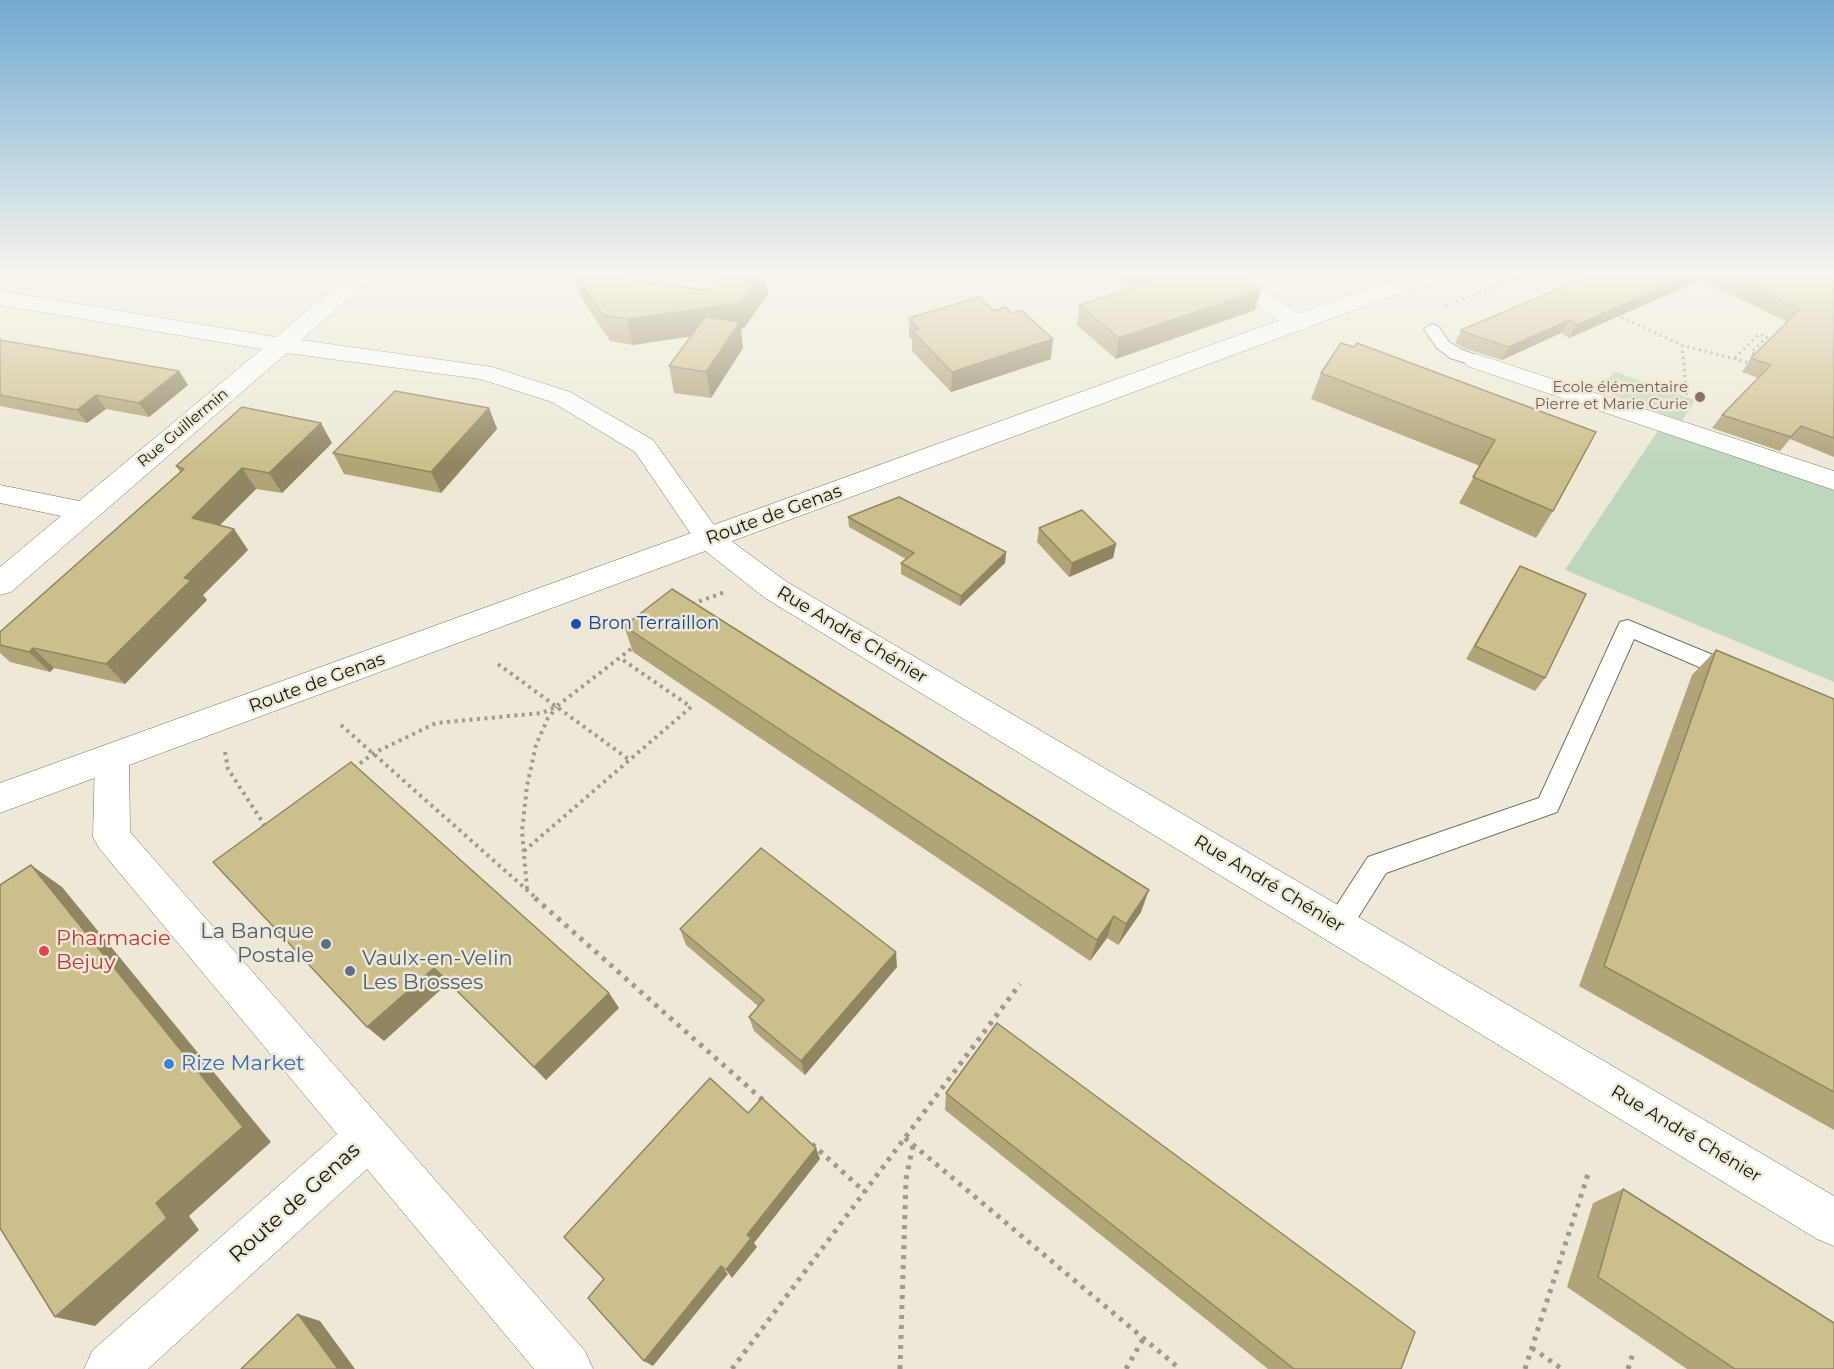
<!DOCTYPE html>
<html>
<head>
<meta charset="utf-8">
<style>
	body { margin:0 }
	canvas { display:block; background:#eee9d7 }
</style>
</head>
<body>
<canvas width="1834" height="1369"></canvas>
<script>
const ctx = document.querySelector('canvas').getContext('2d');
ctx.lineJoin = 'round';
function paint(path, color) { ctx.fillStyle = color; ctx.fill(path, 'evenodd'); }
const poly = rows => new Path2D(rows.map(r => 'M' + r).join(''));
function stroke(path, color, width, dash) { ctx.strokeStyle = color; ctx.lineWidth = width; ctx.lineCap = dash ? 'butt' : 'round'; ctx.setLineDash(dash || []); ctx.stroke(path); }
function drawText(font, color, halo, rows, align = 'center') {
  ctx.font = font + ' Montserrat,sans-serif'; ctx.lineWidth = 5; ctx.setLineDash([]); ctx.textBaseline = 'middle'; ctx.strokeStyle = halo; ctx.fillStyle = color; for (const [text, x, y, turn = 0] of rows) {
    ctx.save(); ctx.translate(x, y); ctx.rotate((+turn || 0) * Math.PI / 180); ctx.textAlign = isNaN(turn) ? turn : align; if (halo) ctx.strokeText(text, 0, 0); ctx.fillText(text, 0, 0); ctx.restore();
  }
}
paint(poly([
	[1614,371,1695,400,1682,421,1600,390],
	[1659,429,1834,489,1834,682,1565,570]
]), '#bdd6be');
const service = poly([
	[1432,324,1438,326,1449,342,1462,350,1482,357,1484,361,1482,365,1476,366,1450,358,1437,348,1424,329,1432,324],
	[1628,620,1742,667,1745,673,1742,679,1734,682,1634,639,1557,812,1386,873,1347,935,1338,938,1329,935,1325,926,1329,917,1368,857,1539,798,1617,628,1620,622,1628,620]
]);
const minor = poly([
	[353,272,378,272,301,340,492,367,570,392,653,440,719,532,787,582,1834,1196,1834,1246,1817,1239,765,598,699,546,635,452,552,402,480,379,287,353,11,592,0,595,0,567,61,516,0,503,0,485,79,501,262,349,0,305,0,291,276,337,353,272],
	[1212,272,1238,272,1306,319,1310,324,1306,329,1298,331,1290,329,1212,272],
	[1476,354,1834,471,1834,490,1467,366,1464,361,1467,356,1476,354],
	[112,744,124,748,129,758,130,832,585,1351,593,1369,534,1369,367,1169,148,1369,84,1369,92,1351,337,1134,99,848,93,837,95,758,100,748,112,744]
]);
const secondary = poly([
	[1413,272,1446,272,1443,277,0,813,0,783,1413,272]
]);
stroke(service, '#767161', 2);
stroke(minor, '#767161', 1);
stroke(secondary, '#767161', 1);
stroke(poly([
	[1535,272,1567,289],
	[1445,306,1533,272],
	[1616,315,1682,345,1750,363],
	[1682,345,1687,400],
	[1735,358,1759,334,1767,337,1751,353,1756,355,1759,352]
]), '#9e9a8c', 3, [2, 4]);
stroke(poly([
	[692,604,725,592],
	[498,664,631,761],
	[341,725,537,899],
	[225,752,228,769,267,829],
	[354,768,374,753,436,723,542,713,557,706,636,645],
	[524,851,691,707,620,658],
	[527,889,522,831,527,786,536,745,548,718,557,707]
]), '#9e9a8c', 4, [3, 4.5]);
stroke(poly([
	[535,898,764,1101],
	[905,1138,1180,1369],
	[812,1144,865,1192],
	[1532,1348,1562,1369],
	[732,1369,1020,984],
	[900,1369,906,1179,913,1145],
	[1126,1369,1143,1339],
	[1525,1369,1589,1171],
	[1628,1369,1634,1350]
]), '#9e9a8c', 5, [4, 6]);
paint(service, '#fff');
paint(minor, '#fff');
paint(secondary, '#fff');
paint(poly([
	[573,272,586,272,708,291,768,294,744,328,741,329,743,348,711,398,674,393,669,366,691,336,633,345,610,341,580,296],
	[1109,272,1235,272,1255,310,1116,359,1077,325,1079,305,1131,289],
	[1599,272,1829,272,1834,283,1834,457,1790,439,1780,451,1712,428,1722,415,1758,378,1742,372,1751,358,1787,322,1701,280,1569,338,1561,333,1502,360,1463,348,1455,343,1461,330],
	[994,311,1051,359,951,392,912,351,912,340,909,337,909,318],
	[0,337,2,340,179,371,188,385,149,417,106,409,87,423,0,406],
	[1321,373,1596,432,1553,511,1536,538,1459,503,1480,466,1311,399],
	[489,408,497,429,441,493,344,474,333,453],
	[332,443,282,493,256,489,220,525,234,529,248,550,203,595,207,600,125,684,54,668,50,672,10,662,0,653,0,632,180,472,176,466],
	[848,517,1006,552,1005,563,960,606,901,574,901,563,906,559,849,527],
	[1039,528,1116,544,1113,558,1069,577,1037,542],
	[1520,566,1545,678,1535,691,1466,659,1511,580],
	[624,626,1141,912,1118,945,1107,938,1090,961,633,652],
	[1716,650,1834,699,1834,1130,1579,986,1692,675],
	[213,862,609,993,619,1008,546,1080,448,983,384,1041],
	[680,929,897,967,805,1075,754,1031,749,1017,758,1006,686,945],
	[946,1093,1401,1369,1268,1369,945,1110],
	[1623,1189,1834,1369,1687,1369,1567,1287,1593,1203]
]), '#b0a478');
paint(poly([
	[761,272,765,272,768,294,744,328,741,329,743,348,711,398,706,372,734,330,633,345,627,319],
	[1696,272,1706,272,1701,280,1569,338,1577,325],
	[1261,290,1255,310,1116,359,1119,338],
	[1569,320,1561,333,1502,360,1509,347],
	[1053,339,1051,359,951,392,952,372],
	[179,371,188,385,149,417,139,403],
	[96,395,106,409,87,423,77,410],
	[489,408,497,429,441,493,431,472],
	[321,423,332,443,282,493,269,473],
	[242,468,256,489,207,538,192,518],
	[234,529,248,550,203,595,207,600,125,684,106,664,184,578],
	[1116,544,1113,558,1069,577,1072,563],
	[1006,552,1005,563,960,606,961,596],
	[33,648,54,668,50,672,29,652],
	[31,865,62,887,271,1142,189,1216,199,1230,95,1326,55,1317],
	[1149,890,1141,912,1118,945,1126,924],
	[1114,916,1107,938,1090,961,1097,940],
	[896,952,897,967,805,1075,801,1061],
	[434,968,448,983,384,1041,367,1027],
	[609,993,619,1008,546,1080,534,1067],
	[816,1148,820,1159,754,1243,757,1247,732,1278,726,1270,747,1235],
	[721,1266,728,1274,653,1366,644,1361],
	[298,1314,320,1321,355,1369,338,1369]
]), '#908662');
const building = poly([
	[574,272,586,272,708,291,722,272,761,272,740,303,627,319,603,315,574,272],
	[1140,272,1235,272,1261,290,1119,338,1079,305,1152,282,1140,272],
	[1599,272,1696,272,1577,325,1569,320,1509,347,1469,334,1461,330,1599,272],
	[1723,272,1829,272,1834,283,1834,438,1801,426,1791,437,1722,415,1771,365,1751,358,1800,309,1723,272],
	[979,297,994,311,1006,307,1012,313,1021,310,1053,339,952,372,912,331,919,329,909,318,979,297],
	[705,317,740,322,706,372,669,366,705,317],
	[0,340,179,371,139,403,96,395,77,410,0,395,0,340],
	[1341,343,1354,347,1357,343,1596,432,1553,511,1473,477,1495,440,1321,373,1341,343],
	[395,391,489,408,431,472,333,453,395,391],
	[242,407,321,423,269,473,242,468,192,518,234,529,184,578,191,580,106,664,33,648,29,652,0,645,0,632,184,469,176,466,242,407],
	[899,497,1006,552,961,596,901,563,914,553,848,517,899,497],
	[1082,510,1116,544,1072,563,1039,528,1082,510],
	[1520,566,1586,594,1545,678,1475,646,1520,566],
	[672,589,1149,890,1126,924,1114,916,1097,940,624,626,672,589],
	[1716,650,1834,699,1834,1092,1604,966,1716,650],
	[351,762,609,993,534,1067,434,968,367,1027,213,862,351,762],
	[761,848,896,952,801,1061,749,1017,764,1000,680,929,761,848],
	[31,865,243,1127,156,1203,167,1218,55,1317,0,1228,0,885,31,865],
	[997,1023,1415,1332,1401,1369,1294,1369,946,1093,997,1023],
	[710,1078,748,1113,762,1098,816,1148,747,1235,751,1238,726,1270,721,1266,644,1361,588,1298,604,1279,564,1237,710,1078],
	[1623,1189,1834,1323,1834,1369,1735,1369,1598,1277,1623,1189],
	[298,1314,338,1369,241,1369,298,1314]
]);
paint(building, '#cdbf8c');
stroke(building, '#908662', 1.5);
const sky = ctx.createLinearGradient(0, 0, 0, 464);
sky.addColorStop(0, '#71aad2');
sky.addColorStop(0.59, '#f7f5ed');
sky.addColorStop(1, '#f7f5ed00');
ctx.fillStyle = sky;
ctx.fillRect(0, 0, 1834, 464);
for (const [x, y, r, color] of [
	[1700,397,6,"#8d6e63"],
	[576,624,6,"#1a4fb4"],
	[326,944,6,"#5c6f8a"],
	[44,951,6,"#e0444e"],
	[350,971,6,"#5c6f8a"],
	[169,1064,6,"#3f7fe0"]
]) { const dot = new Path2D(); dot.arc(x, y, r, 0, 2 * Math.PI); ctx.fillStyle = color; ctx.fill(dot); stroke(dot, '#eee9d7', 2); }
drawText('15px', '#785e54', '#eee9d7', [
	["Ecole élémentaire",1688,388],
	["Pierre et Marie Curie",1688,405]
], 'right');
drawText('15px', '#16140e', '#eee9d7', [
	["Rue Guillermin",183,428,-40]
]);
drawText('18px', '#16140e', '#eee9d7', [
	["Route de Genas",774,515,-20],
	["Rue André Chénier",852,635,31],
	["Route de Genas",317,683,-20],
	["Rue André Chénier",1269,884,31],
	["Rue André Chénier",1686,1134,31]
]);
drawText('18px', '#164399', '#eee9d7', [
	["Bron Terraillon",588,624]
], 'left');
drawText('21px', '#4e5e75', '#eee9d7', [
	["La Banque",314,932],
	["Postale",314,956],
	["Vaulx-en-Velin",362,959,"left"],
	["Les Brosses",362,983,"left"]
], 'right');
drawText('21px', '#be3a42', '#eee9d7', [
	["Pharmacie",56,939],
	["Bejuy",56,963]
], 'left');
drawText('21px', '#366cbe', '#eee9d7', [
	["Rize Market",181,1064]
], 'left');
drawText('21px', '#16140e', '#eee9d7', [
	["Route de Genas",295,1203,-42]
]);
</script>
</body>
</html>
